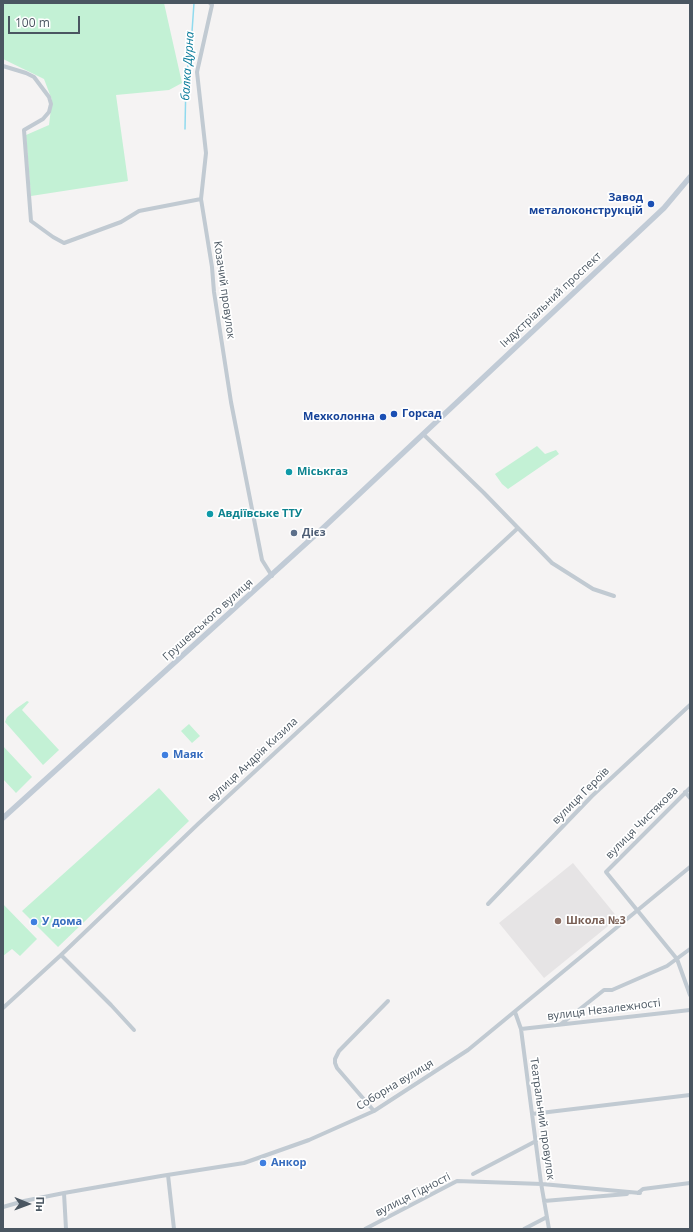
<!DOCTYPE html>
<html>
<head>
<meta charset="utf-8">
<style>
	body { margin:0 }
	#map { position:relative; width:693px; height:1232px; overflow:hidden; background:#f5f3f3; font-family:"Open Sans",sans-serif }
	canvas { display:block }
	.frame { position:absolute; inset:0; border:4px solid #4a5661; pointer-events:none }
	.north { position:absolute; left:8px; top:1184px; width:40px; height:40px; -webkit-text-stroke:3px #fff; paint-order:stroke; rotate:91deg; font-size:11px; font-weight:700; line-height:16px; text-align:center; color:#4a5661 }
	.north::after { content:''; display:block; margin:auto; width:14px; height:18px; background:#4a5661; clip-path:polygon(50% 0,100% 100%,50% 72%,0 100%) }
	.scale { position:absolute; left:8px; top:16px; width:72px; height:18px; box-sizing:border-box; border:2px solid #4a5661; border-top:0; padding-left:5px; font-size:12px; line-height:14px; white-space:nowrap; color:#4a5661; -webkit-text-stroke:3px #fff; paint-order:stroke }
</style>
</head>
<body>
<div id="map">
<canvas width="693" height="1232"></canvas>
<div class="frame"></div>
<div class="north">Пн</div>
<div class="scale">100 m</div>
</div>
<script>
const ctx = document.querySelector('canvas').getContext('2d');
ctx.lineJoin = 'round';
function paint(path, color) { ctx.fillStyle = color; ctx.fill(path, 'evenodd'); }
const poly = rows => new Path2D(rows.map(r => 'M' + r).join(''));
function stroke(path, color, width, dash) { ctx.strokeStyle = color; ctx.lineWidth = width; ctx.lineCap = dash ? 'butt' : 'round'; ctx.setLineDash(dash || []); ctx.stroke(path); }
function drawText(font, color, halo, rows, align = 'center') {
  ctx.font = font + ' "Open Sans",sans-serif'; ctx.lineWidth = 3.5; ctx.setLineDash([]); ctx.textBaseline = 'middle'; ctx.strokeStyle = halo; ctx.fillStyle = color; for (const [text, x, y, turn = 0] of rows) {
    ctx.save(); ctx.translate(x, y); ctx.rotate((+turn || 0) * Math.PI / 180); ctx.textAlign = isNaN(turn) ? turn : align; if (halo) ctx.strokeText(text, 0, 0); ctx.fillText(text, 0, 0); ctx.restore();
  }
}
paint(poly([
	[573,863,618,918,544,978,499,923]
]), '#e6e4e5');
paint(poly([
	[3,3,164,3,182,83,169,90,116,95,128,181,31,196,26,135,49,125,52,100,44,79,3,59],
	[537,446,545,454,556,450,559,454,508,489,502,484,495,474],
	[27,701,29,702,22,710,59,750,43,765,5,722,7,717,17,708],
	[189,724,200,736,192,743,181,731],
	[3,746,32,777,16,793,3,779],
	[159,788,189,821,58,947,22,911],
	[3,904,37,939,20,956,12,949,3,956]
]), '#c3f1d5');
stroke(poly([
	[185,129,186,78,191,46,194,3]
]), '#90daee', 1.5);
stroke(poly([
	[210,3,212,5,197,72,206,153,201,199,212,267,214,292,231,402,262,560,272,576],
	[3,66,26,73,34,77,49,97,51,104,49,112,43,119,24,130,31,221,53,237,64,243,121,222,139,211,201,199],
	[423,434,484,493,552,563,593,589,614,596],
	[690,788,606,872,677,959,690,995],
	[685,792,690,798],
	[488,904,592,796,690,705],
	[61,955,111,1005,134,1030],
	[3,1008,61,955,198,824,518,528],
	[515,1012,521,1029,541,1183,549,1229],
	[561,1024,604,990,612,990,667,966,690,949],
	[521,1029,690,1010],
	[374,1111,337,1068,335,1063,335,1059,339,1051,388,1001],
	[532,1114,690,1095],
	[473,1174,536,1141],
	[168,1175,174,1229],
	[64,1193,66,1229],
	[638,1193,643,1189,690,1183],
	[544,1201,627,1194],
	[3,1207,24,1201,64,1193,161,1176,244,1163,309,1140,374,1111,468,1050,690,867],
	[365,1229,457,1181,542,1184,640,1193],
	[524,1229,547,1217]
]), '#c1cad2', 4);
stroke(poly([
	[3,818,322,529,664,208,690,177]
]), '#c1cbd6', 5.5);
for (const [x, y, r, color] of [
	[651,204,4,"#1a4fb4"],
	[394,414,4,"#1a4fb4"],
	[383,417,4,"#1a4fb4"],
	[289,472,4,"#0f9aa8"],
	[210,514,4,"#0f9aa8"],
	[294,533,4,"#5c6f8a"],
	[165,755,4,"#3f7fe0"],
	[558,921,4,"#8d6e63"],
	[34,922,4,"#3f7fe0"],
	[263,1163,4,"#3f7fe0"]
]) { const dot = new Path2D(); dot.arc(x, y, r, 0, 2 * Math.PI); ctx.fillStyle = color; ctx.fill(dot); stroke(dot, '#fff', 1.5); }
drawText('bold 11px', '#164399', '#fff', [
	["Завод",643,198],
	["металоконструкцій",643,211],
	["Горсад",402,414,"left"],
	["Мехколонна",375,417]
], 'right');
drawText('11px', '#4a5661', '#fff', [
	["Козачий провулок",224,290,82],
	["Індустріальний проспект",551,300,-43],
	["Грушевського вулиця",208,620,-42],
	["вулиця Андрія Кизила",253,760,-43],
	["вулиця Героїв",581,796,-45],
	["вулиця Чистякова",642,823,-45],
	["вулиця Незалежності",604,1010,-7],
	["Соборна вулиця",395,1085,-31],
	["Театральний провулок",542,1119,82],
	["вулиця Гідності",413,1195,-27]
]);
drawText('bold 11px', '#0d838f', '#fff', [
	["Міськгаз",297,472],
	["Авдіївське ТТУ",218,514]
], 'left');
drawText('bold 11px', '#4e5e75', '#fff', [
	["Дієз",302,533]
], 'left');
drawText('bold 11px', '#366cbe', '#fff', [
	["Маяк",173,755],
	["У дома",42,922],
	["Анкор",271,1163]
], 'left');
drawText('bold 11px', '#785e54', '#fff', [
	["Школа №3",566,921]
], 'left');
drawText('italic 12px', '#0c7c9b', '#fff', [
	["балка Дурна",188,66,-86]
]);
</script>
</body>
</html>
